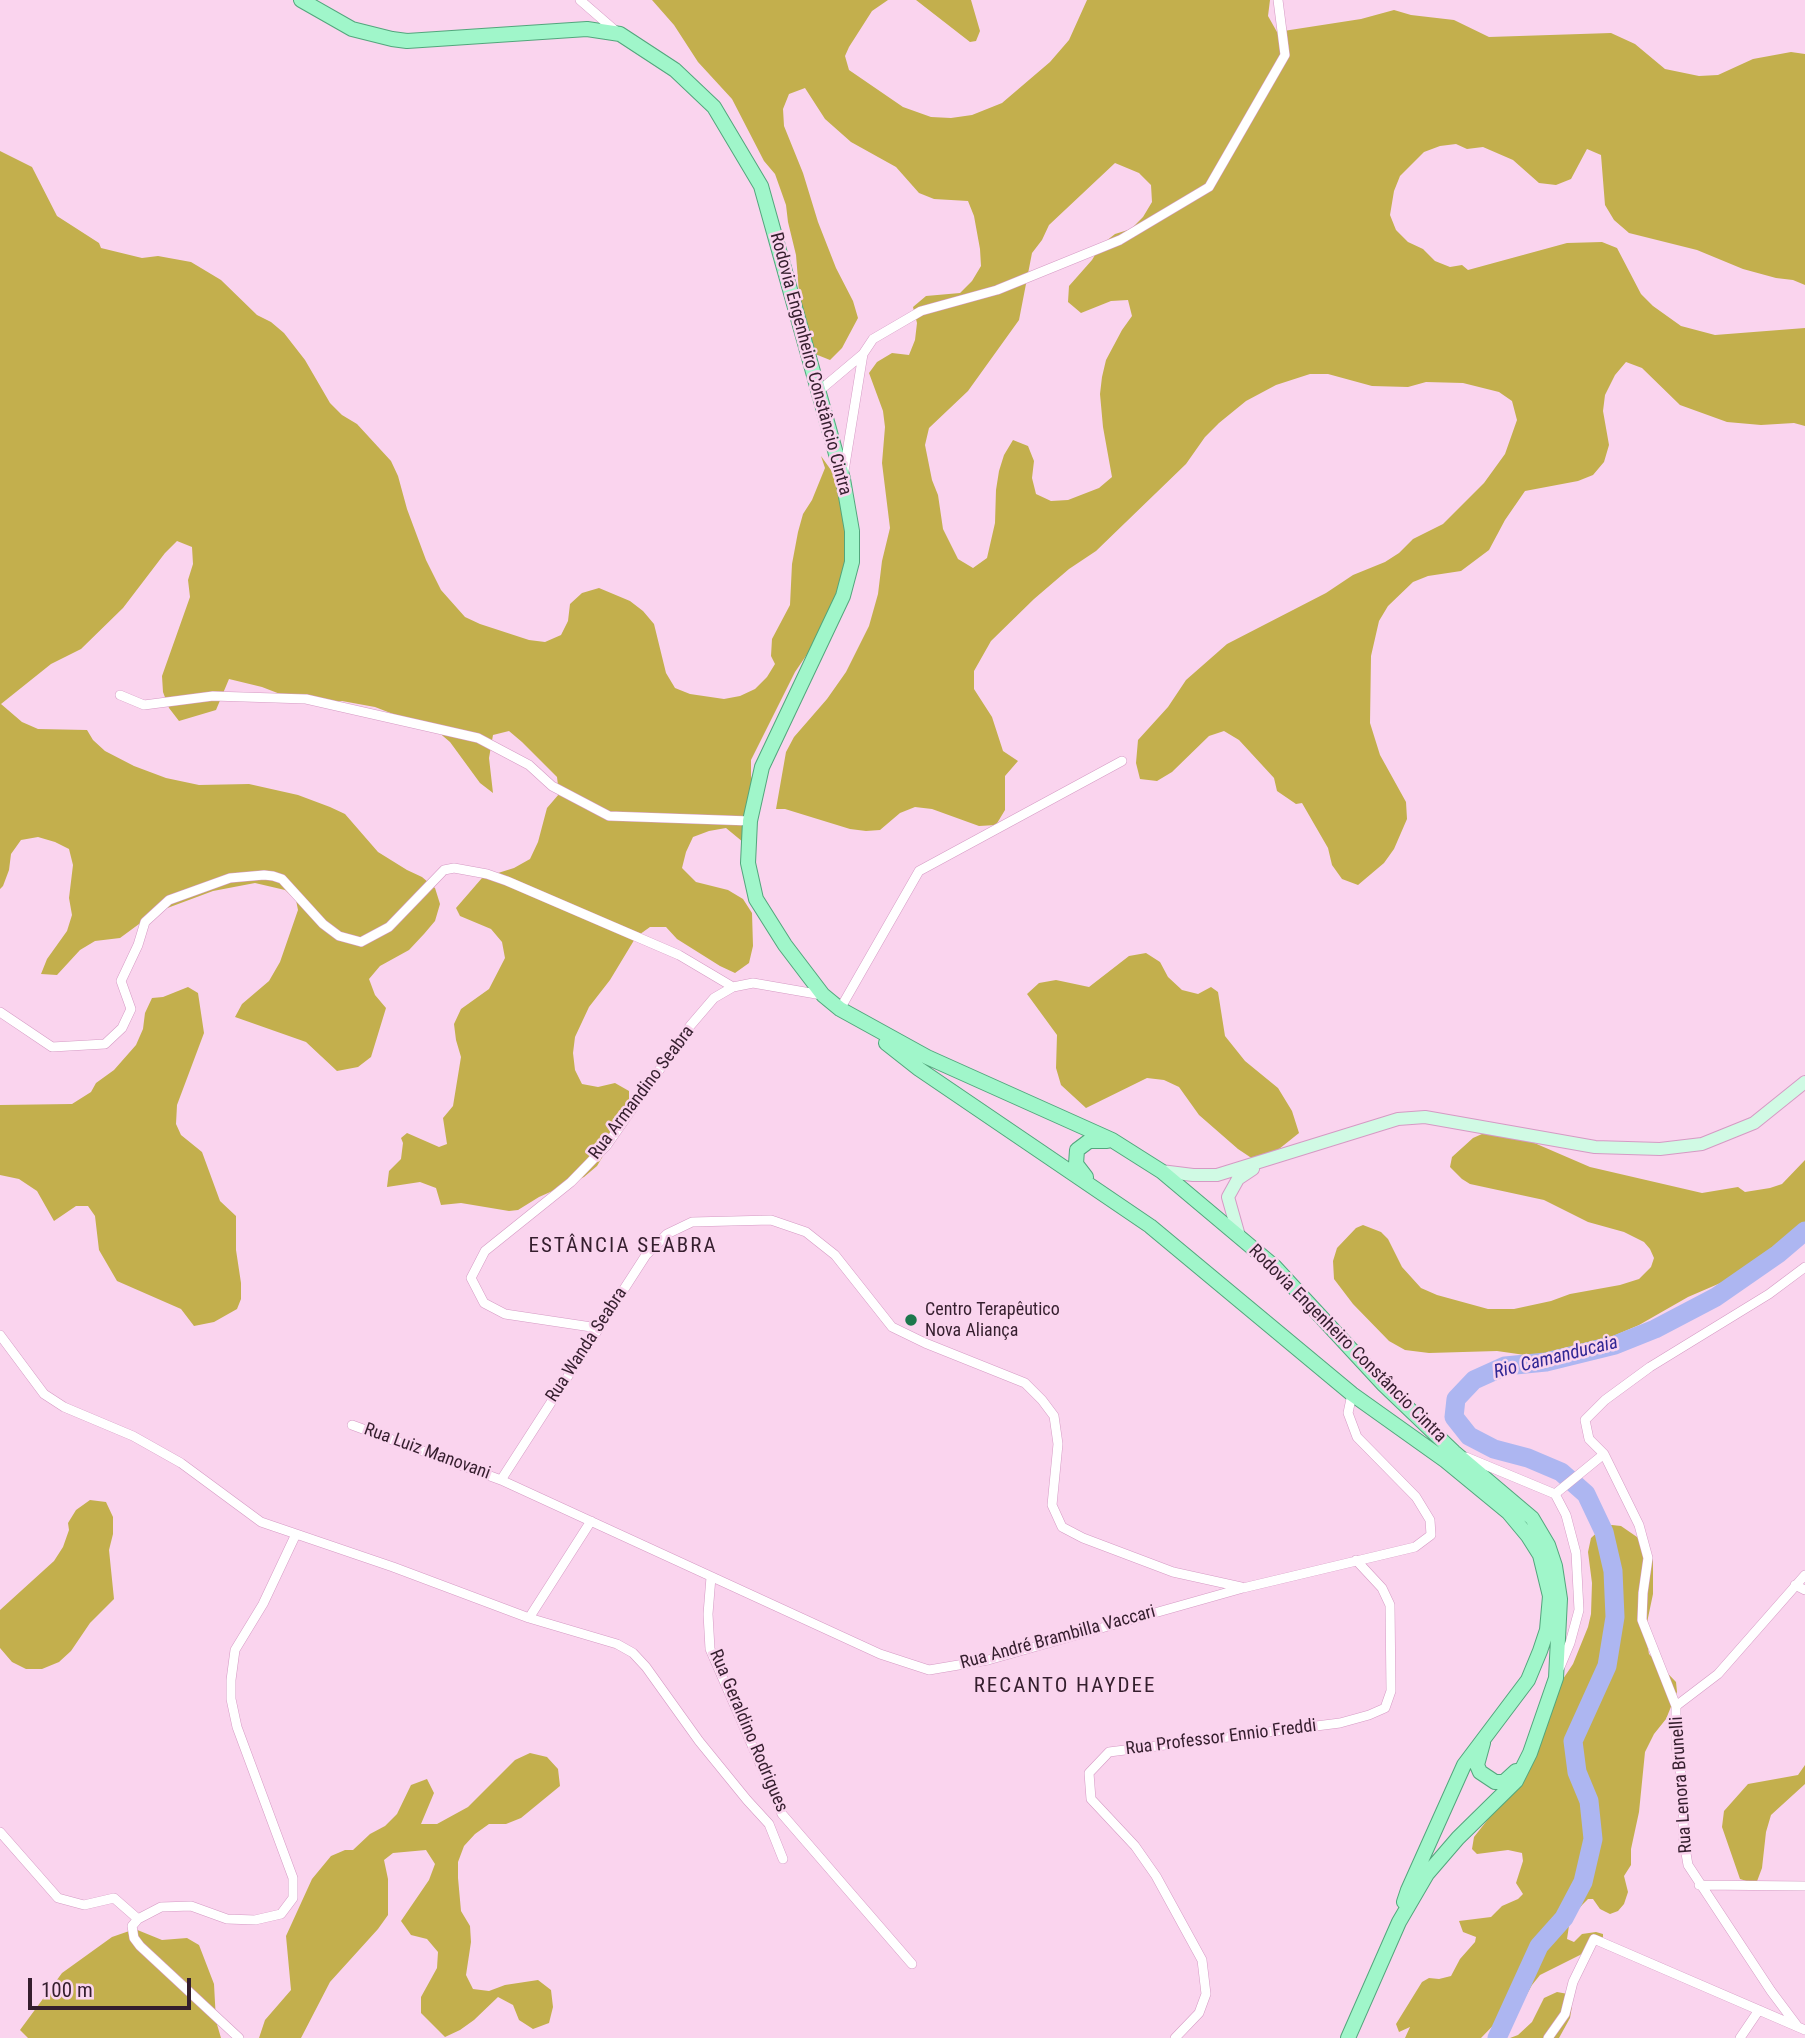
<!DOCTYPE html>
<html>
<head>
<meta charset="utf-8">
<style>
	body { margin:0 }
	#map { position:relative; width:1805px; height:2038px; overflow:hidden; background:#fad4ee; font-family:"Roboto Condensed",sans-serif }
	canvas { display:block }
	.scale { position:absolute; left:28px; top:1978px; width:163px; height:32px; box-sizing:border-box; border:4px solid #351e2e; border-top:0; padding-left:9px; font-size:21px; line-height:24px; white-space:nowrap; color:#351e2e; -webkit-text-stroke:5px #fad4ee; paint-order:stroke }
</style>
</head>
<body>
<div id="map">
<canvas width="1805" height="2038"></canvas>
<div class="scale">100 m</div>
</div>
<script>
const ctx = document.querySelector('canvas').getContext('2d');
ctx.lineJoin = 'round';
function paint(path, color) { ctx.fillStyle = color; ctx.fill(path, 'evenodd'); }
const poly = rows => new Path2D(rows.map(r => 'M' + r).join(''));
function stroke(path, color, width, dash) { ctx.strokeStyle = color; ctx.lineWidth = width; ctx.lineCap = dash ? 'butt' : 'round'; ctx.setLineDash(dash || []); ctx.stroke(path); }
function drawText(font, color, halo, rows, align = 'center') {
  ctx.font = font + ' "Roboto Condensed",sans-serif'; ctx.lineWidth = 5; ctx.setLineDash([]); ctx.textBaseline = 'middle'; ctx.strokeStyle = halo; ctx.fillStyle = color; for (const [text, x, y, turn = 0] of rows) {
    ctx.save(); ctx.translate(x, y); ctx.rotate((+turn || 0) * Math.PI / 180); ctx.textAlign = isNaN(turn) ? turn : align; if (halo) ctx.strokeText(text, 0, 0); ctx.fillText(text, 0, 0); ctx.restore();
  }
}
paint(poly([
	[652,0,888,0,872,11,849,47,845,56,849,70,903,107,931,117,951,118,972,115,1002,103,1050,62,1069,40,1087,0,1270,0,1268,16,1277,32,1361,19,1394,10,1411,15,1454,20,1489,37,1611,33,1635,44,1665,69,1699,76,1718,75,1753,59,1791,52,1805,54,1805,285,1793,280,1776,278,1743,269,1697,250,1629,233,1614,220,1605,205,1601,155,1587,149,1571,179,1556,185,1539,183,1513,160,1483,147,1467,149,1456,144,1440,146,1424,152,1400,176,1394,191,1390,215,1396,230,1408,242,1423,249,1435,261,1450,267,1462,265,1468,270,1567,243,1602,242,1617,248,1641,294,1653,306,1681,326,1715,335,1805,328,1805,426,1794,423,1761,425,1727,422,1680,405,1642,368,1626,362,1615,375,1605,395,1603,411,1609,445,1604,462,1593,475,1578,481,1525,491,1505,520,1489,550,1461,571,1428,576,1413,582,1388,606,1379,621,1371,656,1370,723,1380,755,1406,802,1407,819,1394,849,1384,863,1358,885,1342,879,1332,865,1328,848,1302,803,1296,804,1277,791,1274,778,1239,740,1224,731,1209,736,1172,772,1157,781,1140,779,1136,763,1138,740,1168,707,1186,680,1227,644,1326,593,1353,575,1385,562,1399,553,1413,539,1443,524,1484,483,1505,454,1517,420,1512,401,1499,392,1463,383,1426,382,1408,387,1372,386,1328,374,1310,374,1276,385,1246,401,1219,423,1205,437,1186,464,1096,551,1069,569,1034,599,991,641,974,671,974,689,992,717,1003,751,1018,761,1005,776,1005,810,996,825,979,826,932,809,915,807,900,813,880,830,866,831,850,829,785,809,776,809,786,752,794,737,827,699,846,672,869,626,878,594,882,561,890,528,882,463,885,427,883,411,869,373,877,362,892,353,909,355,915,340,917,323,913,307,926,296,960,293,972,281,981,266,980,249,974,216,968,201,934,199,919,193,896,167,851,142,825,119,805,88,789,94,783,109,784,126,803,173,818,222,836,268,853,301,858,318,842,348,830,360,815,354,800,305,796,255,788,222,786,205,775,174,764,161,732,99,698,62,674,25],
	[1115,163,1139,173,1151,185,1152,202,1143,217,1131,229,1115,234,1101,245,1092,260,1069,286,1068,302,1081,313,1111,301,1128,300,1132,316,1122,330,1106,360,1102,377,1100,394,1103,427,1112,477,1099,488,1068,500,1051,501,1036,494,1032,478,1034,461,1028,446,1013,440,1004,455,999,471,996,490,995,523,987,558,973,568,958,559,943,529,938,495,932,480,925,445,929,428,968,391,1019,320,1032,253,1042,240,1049,225],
	[916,0,971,0,980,31,976,41,970,42],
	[0,151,32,167,57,216,99,243,101,248,142,258,158,256,191,262,221,280,257,315,271,322,284,333,305,360,330,403,342,415,357,424,391,461,398,476,407,509,426,560,441,590,465,617,480,624,529,640,545,642,561,635,568,621,570,604,582,593,599,588,630,601,643,611,654,624,666,673,675,688,690,694,724,699,740,696,755,689,767,677,775,664,771,656,772,639,790,605,792,564,798,532,803,514,812,500,825,468,821,456,838,480,842,497,846,548,847,569,843,585,814,644,795,672,751,760,751,776,756,792,749,847,726,828,709,831,693,837,686,852,682,868,696,882,728,890,743,899,752,913,753,946,749,963,735,973,720,966,677,939,666,927,650,927,636,937,610,980,589,1007,575,1037,573,1053,575,1070,582,1084,598,1087,615,1083,629,1091,629,1107,606,1151,597,1166,584,1177,539,1197,518,1210,509,1211,461,1203,441,1205,436,1188,420,1182,387,1187,389,1171,401,1159,403,1143,401,1138,407,1133,439,1147,447,1144,443,1118,453,1106,461,1057,456,1040,454,1024,461,1009,489,989,505,958,502,942,491,929,460,916,456,908,482,878,514,868,530,859,538,842,547,808,559,794,557,777,522,742,509,731,493,735,489,758,493,793,480,783,450,742,437,731,375,707,342,701,326,703,293,699,262,687,229,679,216,710,179,721,169,708,163,692,162,676,190,597,188,580,193,564,192,547,177,541,165,553,123,608,81,649,51,664,1,704,22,722,38,729,87,730,93,740,105,751,134,766,166,778,199,785,249,784,298,795,330,807,345,814,378,852,407,870,422,877,435,888,440,904,435,921,424,934,409,950,380,966,369,979,375,995,386,1008,371,1057,358,1067,337,1071,306,1042,235,1017,242,1004,269,981,280,962,298,910,296,900,285,890,255,883,213,891,154,913,120,938,95,941,80,950,57,975,41,974,47,959,67,931,72,915,69,898,73,865,69,849,55,842,38,837,21,840,11,854,9,870,3,886,0,889],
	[1146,953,1160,962,1168,977,1182,990,1198,994,1211,987,1218,992,1225,1036,1245,1061,1278,1088,1292,1111,1299,1133,1269,1157,1253,1159,1238,1149,1199,1115,1179,1087,1164,1080,1147,1078,1086,1108,1061,1085,1056,1068,1057,1035,1027,994,1039,983,1056,980,1089,987,1129,956],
	[188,987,198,993,204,1033,177,1105,176,1124,181,1135,202,1152,220,1201,236,1216,236,1250,241,1283,241,1299,237,1309,214,1322,194,1326,181,1309,117,1281,99,1250,95,1216,88,1206,76,1206,54,1221,37,1191,19,1179,0,1175,0,1105,72,1104,91,1092,96,1083,114,1070,136,1045,143,1029,145,1013,152,998,163,997],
	[1493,1133,1532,1142,1590,1167,1702,1193,1738,1187,1745,1192,1770,1188,1782,1184,1805,1160,1805,1233,1757,1259,1732,1278,1688,1297,1639,1325,1583,1349,1539,1357,1497,1351,1429,1353,1405,1350,1389,1341,1353,1304,1334,1279,1333,1261,1337,1248,1356,1228,1363,1225,1381,1232,1388,1239,1402,1267,1421,1288,1437,1295,1488,1309,1514,1309,1551,1301,1570,1294,1620,1285,1639,1279,1651,1267,1654,1258,1650,1249,1644,1242,1624,1232,1588,1222,1544,1200,1470,1184,1462,1179,1450,1167,1452,1157,1473,1138,1482,1134],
	[90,1500,106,1502,113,1517,113,1534,109,1550,114,1599,90,1623,71,1651,59,1662,42,1669,26,1669,12,1662,0,1648,0,1610,54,1561,63,1547,69,1530,68,1523,76,1510],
	[1612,1525,1621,1526,1637,1537,1653,1559,1653,1594,1645,1632,1649,1654,1676,1682,1677,1692,1666,1719,1654,1734,1645,1752,1639,1812,1631,1849,1631,1865,1624,1876,1628,1892,1624,1904,1618,1911,1610,1914,1600,1909,1593,1899,1588,1899,1583,1904,1570,1919,1567,1939,1574,1942,1582,1934,1596,1932,1603,1934,1603,1937,1580,1955,1540,1975,1532,1985,1522,2003,1508,2010,1481,2038,1405,2038,1410,2027,1399,2032,1396,2024,1422,1982,1429,1978,1439,1979,1451,1976,1460,1959,1475,1942,1476,1937,1463,1932,1459,1921,1491,1917,1502,1906,1518,1899,1523,1894,1516,1883,1523,1861,1522,1853,1508,1850,1477,1854,1472,1849,1474,1837,1489,1818,1500,1794,1529,1762,1553,1694,1573,1664,1588,1627,1591,1614,1592,1583,1588,1552,1591,1538,1604,1526],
	[530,1753,547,1757,558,1769,560,1786,521,1818,506,1824,489,1824,475,1834,464,1846,458,1862,458,1878,461,1911,470,1926,471,1942,466,1975,473,1989,489,1991,505,1985,538,1980,551,1990,553,2007,549,2023,533,2029,519,2020,513,2005,498,1997,474,2020,460,2030,445,2037,421,2013,421,1997,437,1968,438,1952,427,1939,411,1935,401,1921,429,1880,435,1864,426,1850,393,1853,384,1860,388,1879,388,1915,378,1929,330,1982,301,2038,259,2038,265,2020,291,1990,286,1936,312,1879,331,1856,345,1850,353,1850,370,1834,385,1826,397,1814,411,1785,427,1779,434,1793,421,1824,437,1824,468,1807,515,1760],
	[1805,1765,1805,1784,1771,1815,1766,1832,1762,1868,1756,1884,1740,1879,1722,1827,1724,1811,1748,1784,1798,1775],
	[135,1929,162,1940,187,1938,199,1945,214,1984,216,2021,221,2038,28,2038,20,2030,62,1973,112,1937],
	[1557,1992,1568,1994,1572,2006,1570,2018,1559,2038,1510,2038,1518,2035,1532,2022,1544,1998]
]), '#c3af4d');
stroke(poly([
	[1497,2038,1539,1946,1564,1918,1583,1882,1593,1839,1589,1801,1577,1772,1573,1741,1607,1666,1615,1617,1613,1571,1604,1532,1586,1494,1561,1472,1528,1458,1494,1449,1469,1436,1454,1417,1456,1399,1474,1380,1505,1366,1546,1362,1615,1345,1655,1329,1716,1297,1778,1254,1805,1231]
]), '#adb6f1', 19);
const minor = poly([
	[580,0,618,33],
	[863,354,873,339,921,311,997,290,1120,240,1209,187,1285,55,1278,0],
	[819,391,863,354,844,471],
	[120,695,144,705,213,696,306,699,478,738,529,765,552,786,609,816,750,821],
	[840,1009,919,871,1122,761],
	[0,1012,52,1047,105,1044,122,1028,131,1009,121,981,138,945,145,922,169,900,230,878,264,875,273,876,282,879,323,924,339,936,361,942,389,927,444,870,454,868,487,874,507,881,679,955,733,987],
	[598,1328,505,1314,484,1303,471,1278,485,1251,571,1182,607,1145,690,1026,714,998,733,987,753,983,822,995],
	[0,1335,44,1394,64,1407,133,1436,181,1463,261,1522,393,1567,529,1618,617,1644,633,1653,646,1667,699,1741,747,1800,769,1824,783,1859],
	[352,1425,501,1480,880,1654,929,1670,988,1660,1243,1588,1415,1547,1431,1535,1430,1520,1416,1497,1357,1437,1348,1413,1352,1394],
	[1604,1454,1589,1439,1585,1420,1605,1400,1650,1367,1769,1294,1805,1267],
	[1466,1457,1555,1494,1566,1515,1576,1553,1579,1610,1570,1643,1560,1667],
	[501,1480,646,1255,667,1234,692,1222,771,1220,806,1232,835,1255,892,1327,925,1343,1025,1383,1042,1400,1054,1416,1058,1444,1052,1505,1062,1527,1083,1538,1173,1572,1241,1587],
	[1555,1494,1604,1454,1639,1525,1648,1558,1643,1593,1642,1620,1676,1706,1676,1746,1684,1792,1683,1836,1688,1865,1771,1991,1798,2027],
	[711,1577,708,1614,710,1649,782,1814,912,1964],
	[1795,1585,1805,1590],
	[529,1618,591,1521],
	[1676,1706,1718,1674,1805,1575],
	[0,1832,58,1898,84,1905,114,1898,138,1919],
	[1699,1885,1805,1886],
	[239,2038,140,1946,134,1938,132,1926,138,1919,161,1907,191,1906,227,1919,255,1920,281,1914,293,1898,293,1878,237,1727,231,1699,231,1680,235,1650,263,1604,296,1534],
	[1175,2038,1199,2013,1206,1994,1202,1960,1156,1876,1135,1846,1091,1799,1089,1773,1109,1752,1340,1723,1369,1715,1385,1708,1391,1691,1390,1605,1382,1588,1356,1560],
	[1548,2038,1565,2014,1573,1982,1594,1939,1805,2030],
	[1740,2038,1759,2010]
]);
const secondary = poly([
	[1161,1171,1193,1175,1217,1175,1398,1119,1425,1117,1595,1147,1660,1149,1702,1144,1754,1123,1805,1082],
	[1239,1236,1228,1197,1238,1179,1253,1169]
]);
const primary = poly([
	[301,0,352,29,392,39,407,41,587,29,620,34,675,70,714,107,761,186,843,479,852,531,852,562,843,596,762,767,750,821,748,863,756,899,785,945,823,995,840,1009,927,1057,1112,1140,1161,1171,1274,1266,1384,1385,1454,1452,1532,1518,1548,1545,1555,1566,1560,1599,1556,1678,1530,1753,1516,1781,1458,1838,1427,1874,1399,1922,1348,2038],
	[886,1043,919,1069,1150,1226,1352,1394,1446,1461,1508,1512,1528,1536,1540,1555,1550,1596,1547,1630,1540,1651,1528,1680,1464,1765,1408,1890,1404,1902],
	[1086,1177,1076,1164,1077,1150,1089,1141,1107,1141],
	[1483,1743,1477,1765,1480,1772,1495,1782,1504,1782,1516,1771]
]);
stroke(minor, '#d59ac4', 10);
stroke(secondary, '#d59ac4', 14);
stroke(primary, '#52a67c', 16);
stroke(minor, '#fff', 9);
stroke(secondary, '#d0fae4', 12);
stroke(primary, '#a0f6ca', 14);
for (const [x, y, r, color] of [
	[911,1320,7,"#1c774c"]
]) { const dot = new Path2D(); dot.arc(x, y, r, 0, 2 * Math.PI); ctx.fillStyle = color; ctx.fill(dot); stroke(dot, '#fad4ee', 2.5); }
drawText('18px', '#351e2e', '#fad4ee', [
	["Rodovia Engenheiro Constâncio Cintra",810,364,75],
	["Rua Armandino Seabra",642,1093,-53],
	["Rodovia Engenheiro Constâncio Cintra",1347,1344,45],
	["Rua Wanda Seabra",587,1345,-57],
	["Rua Luiz Manovani",427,1452,20],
	["Rua André Brambilla Vaccari",1058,1638,-15],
	["Rua Geraldino Rodrigues",748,1731,67],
	["Rua Professor Ennio Freddi",1221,1738,-7],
	["Rua Lenora Brunelli",1682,1785,-94]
]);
drawText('18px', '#351e2e', '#fad4ee', [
	["Centro Terapêutico",925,1310],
	["Nova Aliança",925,1331]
], 'left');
drawText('italic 19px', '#302694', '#fad4ee', [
	["Rio Camanducaia",1556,1358,-14]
]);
ctx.letterSpacing = '2px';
drawText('21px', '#351e2e', '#fad4ee', [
	["ESTÂNCIA SEABRA",623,1247],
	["RECANTO HAYDEE",1065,1687]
]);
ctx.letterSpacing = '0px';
</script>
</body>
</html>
